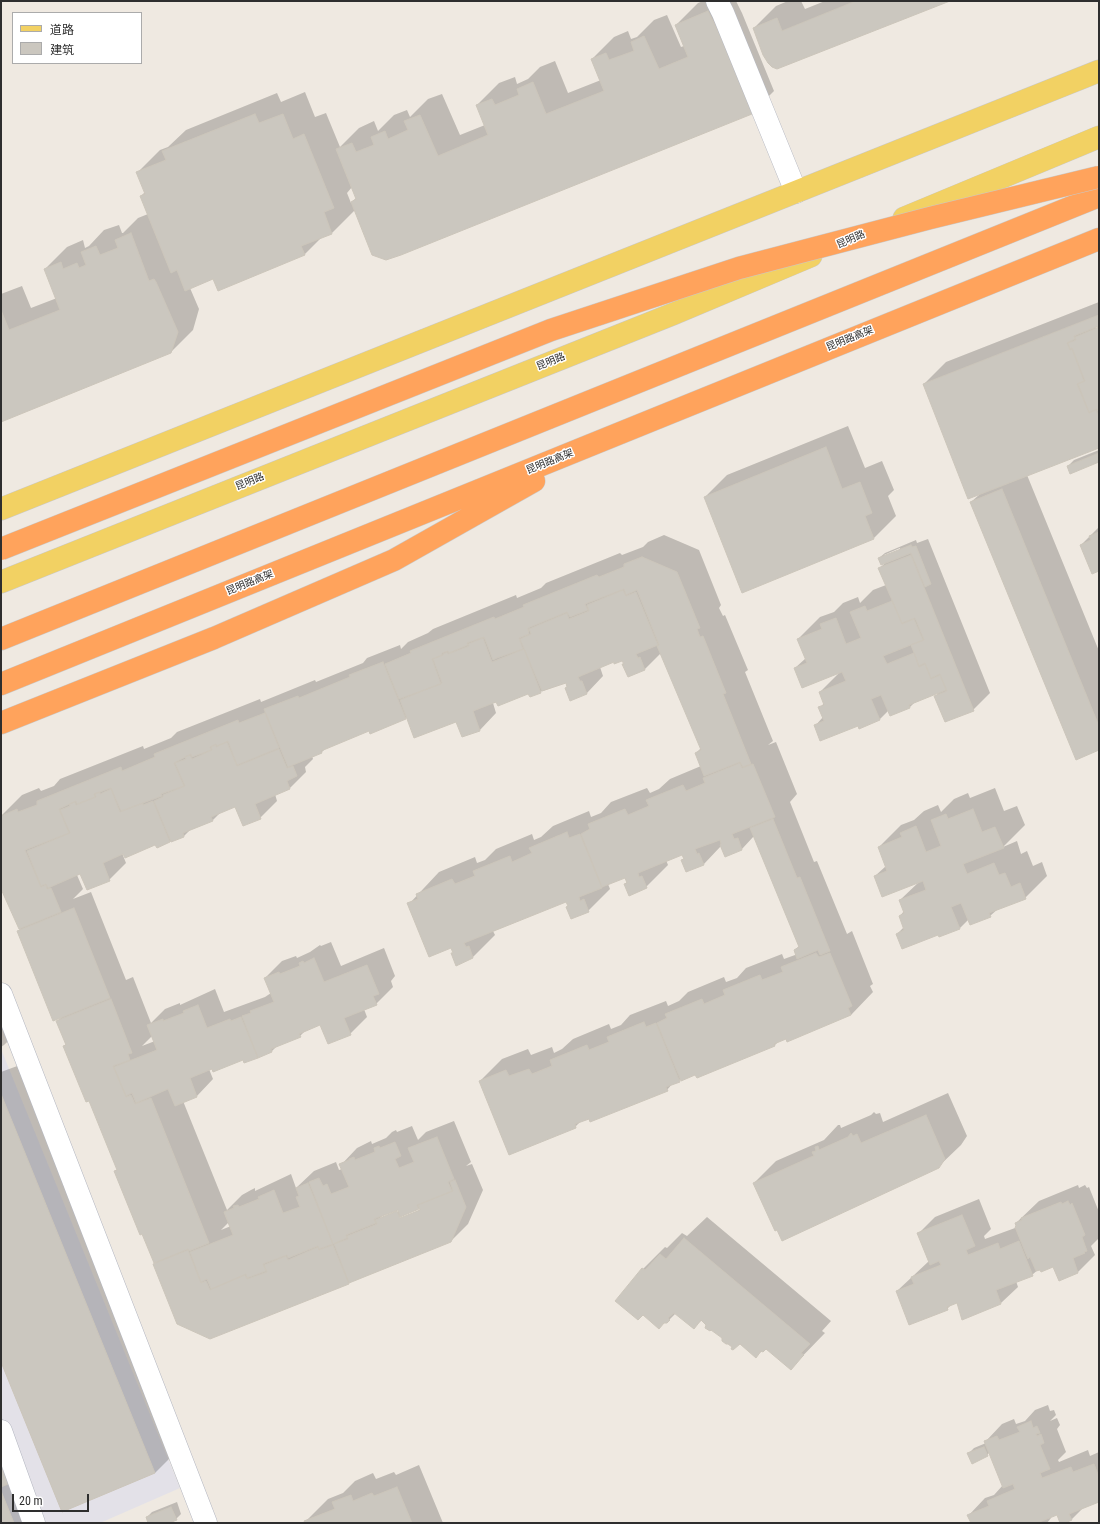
<!DOCTYPE html>
<html>
<head>
<meta charset="utf-8">
<style>
	body { margin:0 }
	#map { position:relative; width:1100px; height:1524px; overflow:hidden; background:#efe9e1; font-family:"Roboto Condensed","Noto Sans SC",sans-serif }
	canvas { display:block }
	.frame { position:absolute; inset:0; border:2px solid #2e2e2e; pointer-events:none }
	.legend { position:absolute; left:12px; top:12px; width:130px; height:52px; box-sizing:border-box; background:#fff; border:1px solid #ababab; margin:0; padding:5px 7px; list-style:none; font-size:12px; color:#2e2e2e }
	.legend li { display:flex; align-items:center; gap:8px; height:20px }
	.legend b { width:20px; border:1px solid #ababab }
	.scale { position:absolute; left:12px; top:1494px; width:77px; height:18px; box-sizing:border-box; border:2px solid #2e2e2e; border-top:0; padding-left:5px; font-size:12px; line-height:14px; white-space:nowrap; color:#2e2e2e; -webkit-text-stroke:3px #fff; paint-order:stroke }
</style>
</head>
<body>
<div id="map">
<canvas width="1100" height="1524"></canvas>
<div class="frame"></div>
<ul class="legend">
<li><b style="height:5px;background:#f2d163"></b>道路</li>
<li><b style="height:11px;background:#cbc7bf"></b>建筑</li>
</ul>
<div class="scale">20 m</div>
</div>
<script>
const ctx = document.querySelector('canvas').getContext('2d');
ctx.lineJoin = 'round';
function paint(path, color) { ctx.fillStyle = color; ctx.fill(path, 'evenodd'); }
const poly = rows => new Path2D(rows.map(r => 'M' + r).join(''));
function stroke(path, color, width, dash) { ctx.strokeStyle = color; ctx.lineWidth = width; ctx.lineCap = dash ? 'butt' : 'round'; ctx.setLineDash(dash || []); ctx.stroke(path); }
function drawText(font, color, halo, rows, align = 'center') {
  ctx.font = font + ' "Roboto Condensed","Noto Sans SC",sans-serif'; ctx.lineWidth = 3; ctx.setLineDash([]); ctx.textBaseline = 'middle'; ctx.strokeStyle = halo; ctx.fillStyle = color; for (const [text, x, y, turn = 0] of rows) {
    ctx.save(); ctx.translate(x, y); ctx.rotate((+turn || 0) * Math.PI / 180); ctx.textAlign = isNaN(turn) ? turn : align; if (halo) ctx.strokeText(text, 0, 0); ctx.fillText(text, 0, 0); ctx.restore();
  }
}
paint(poly([
	[1,1049,180,1488,100,1523,1,1523]
]), '#e3e1e8');
paint(poly([
	[703,1,736,1,742,13,774,91,752,113,355,210,332,233,322,237,304,255,214,278,190,288,199,309,193,330,171,352,1,421,1,294,22,286,31,308,57,298,45,269,67,247,83,240,85,248,89,246,104,230,119,225,122,233,123,233,138,218,148,214,141,196,145,192,138,172,160,150,168,147,186,130,277,93,281,102,305,92,315,117,326,113,340,147,359,128,374,121,378,131,394,115,407,110,410,117,428,99,442,94,460,135,485,125,477,105,499,83,515,77,517,84,528,79,540,67,555,61,568,93,601,80,592,59,614,37,628,31,631,39,637,37,654,20,667,15,681,47,684,46,676,25,698,3],
	[352,187,357,197,351,203,347,193],
	[788,1,801,1,805,9,825,1,948,1,777,68,754,28,776,6],
	[1099,302,1099,326,1095,328,1095,330,1099,329,1099,447,1027,475,1099,651,1099,749,971,502,980,494,924,384,946,362],
	[848,426,865,468,882,461,894,490,888,496,896,516,874,538,705,497,727,475],
	[1099,450,1099,461,1068,466,1074,460],
	[1099,527,1099,570,1081,545],
	[664,535,699,550,721,605,719,608,723,616,725,615,748,670,745,672,773,741,768,745,776,742,797,794,790,802,814,862,817,861,847,934,852,931,873,984,870,986,873,992,851,1015,786,1038,779,1041,774,1046,681,1079,673,1083,667,1090,582,1120,575,1127,480,1081,502,1059,528,1049,531,1055,552,1047,554,1053,562,1049,573,1039,609,1024,611,1029,621,1025,630,1015,666,1001,668,1006,679,1001,688,992,724,977,726,982,737,978,746,968,782,954,784,959,795,955,796,953,795,950,799,946,754,836,742,849,725,856,721,846,704,864,684,859,682,854,666,860,668,865,646,887,625,884,627,882,625,877,608,884,610,889,588,911,567,907,569,905,567,900,493,931,495,935,473,957,454,952,452,947,409,904,439,872,475,857,477,863,485,860,496,849,532,834,534,840,541,837,553,826,589,811,591,817,601,813,611,802,647,788,650,793,659,789,670,779,701,766,696,753,701,748,661,653,645,669,628,676,623,665,624,663,623,659,614,661,600,667,603,676,587,693,571,699,566,688,568,686,567,682,540,692,529,693,493,703,496,713,480,730,462,736,457,721,407,717,371,732,370,730,326,748,322,752,312,756,313,759,305,767,306,772,290,788,275,794,277,801,260,818,236,806,221,812,213,820,190,830,184,836,157,847,156,844,122,853,126,863,109,880,81,873,77,875,83,889,73,899,91,892,126,980,133,977,151,1023,165,1009,180,1003,180,1005,215,989,224,1012,265,997,271,993,265,978,282,961,296,956,297,958,310,952,320,945,321,946,331,942,341,966,384,948,395,976,391,981,393,987,376,1004,364,1009,367,1017,350,1034,321,1024,306,1030,300,1036,278,1045,272,1051,245,1062,244,1059,212,1068,209,1069,213,1079,197,1096,183,1101,227,1210,242,1195,251,1190,255,1188,255,1191,291,1174,296,1188,314,1171,336,1162,339,1170,342,1169,341,1165,357,1148,371,1141,372,1144,386,1138,392,1132,396,1130,397,1132,412,1126,418,1140,426,1132,454,1121,471,1162,466,1166,472,1164,483,1190,468,1224,451,1241,210,1338,154,1265,158,1260,115,1171,118,1169,90,1099,64,1046,66,1044,57,1021,62,1017,18,931,20,929,1,887,1,816,22,795,39,788,41,791,54,786,60,779,143,746,144,749,171,738,177,732,260,699,261,702,315,680,316,682,363,663,367,658,400,645,401,649,408,642,428,633,433,629,516,595,517,598,541,588,546,583,620,553,622,555,643,547,648,542],
	[152,1036,155,1041,142,1046],
	[424,1206,424,1208,400,1219,398,1216],
	[402,1208,403,1210,379,1219,383,1215],
	[229,1222,231,1226,221,1230],
	[928,539,990,693,973,710,936,696,940,691,916,701,910,707,888,711,879,720,859,724,815,726,823,717,820,708,824,703,820,692,840,672,795,668,806,658,798,639,820,617,834,612,843,603,858,597,860,603,873,590,886,585,879,569,886,562,879,558,885,553,916,540,917,543],
	[900,548,900,550,884,557,884,555],
	[995,788,1004,811,1017,806,1025,825,1003,847,1017,841,1021,854,1027,851,1033,866,1042,862,1047,876,1025,898,999,908,990,916,969,919,960,928,938,933,897,934,904,927,900,916,904,911,900,900,920,881,875,876,886,866,879,847,901,825,914,820,924,811,938,805,941,812,954,799,968,793,970,798],
	[1,982,21,1029,4,1045,1,1047],
	[20,1065,177,1451,155,1473,1,1359,1,1072],
	[948,1093,967,1136,961,1145,938,1167,754,1183,776,1161,824,1140,838,1125,840,1125,841,1128,871,1115,874,1112,876,1114,880,1113,883,1122],
	[1078,1185,1079,1188,1085,1185,1087,1188,1089,1187,1099,1212,1099,1238,1091,1246,1095,1255,1078,1272,1059,1280,1054,1266,1040,1268,1032,1275,1016,1281,1018,1287,1001,1303,963,1319,957,1302,952,1304,947,1309,897,1291,929,1261,919,1233,935,1217,979,1199,991,1229,984,1236,985,1239,1015,1228,1017,1226,1016,1223,1039,1201],
	[707,1217,831,1321,822,1331,825,1333,824,1334,791,1368,766,1348,756,1356,739,1343,734,1347,702,1320,693,1328,676,1313,667,1322,643,1269,665,1247,667,1248,682,1233,687,1236],
	[1048,1405,1050,1411,1054,1410,1056,1415,1050,1421,1057,1418,1060,1425,1057,1429,1066,1452,1058,1460,1059,1462,1088,1450,1090,1456,1099,1452,1099,1501,1083,1508,1071,1520,1063,1523,1061,1523,1057,1513,1051,1516,1051,1518,1047,1523,972,1523,969,1515,985,1498,994,1495,1003,1485,990,1452,987,1455,969,1453,974,1448,986,1443,986,1441,1002,1424,1014,1419,1016,1424,1025,1421,1035,1410],
	[1,1416,38,1507,23,1523,1,1523],
	[419,1465,443,1523,306,1523,306,1521,328,1499,343,1493,355,1481,373,1473,376,1479,394,1472,396,1475],
	[177,1502,181,1514,176,1519,166,1523,149,1523,147,1517,152,1512]
]), '#0003');
const building = poly([
	[856,1,950,1,777,69,772,67,768,63,763,55,753,28,777,18,782,31,856,1],
	[708,11,720,35,752,114,401,255,386,260,372,255,351,202,356,199,336,149,352,143,356,152,374,145,371,137,385,131,388,139,408,130,404,121,420,115,438,156,488,135,476,105,492,99,495,105,519,95,517,89,533,82,546,114,604,91,591,59,606,53,609,60,634,51,631,42,644,36,659,69,688,57,675,25,708,11],
	[255,114,259,123,283,114,293,139,304,134,334,208,324,212,332,234,301,246,305,255,218,291,213,279,185,291,177,270,171,273,140,196,145,194,136,172,166,160,162,151,255,114],
	[131,233,149,281,154,279,156,282,178,332,171,353,1,422,1,310,9,330,60,310,44,269,61,262,63,269,77,263,79,268,86,265,81,252,96,246,100,255,118,248,115,240,131,233],
	[1099,315,1099,326,1074,336,1075,339,1067,343,1070,350,1072,349,1084,381,1077,384,1089,413,1096,410,1099,417,1099,448,968,499,923,384,1099,315],
	[1099,327,1099,414,1097,409,1089,412,1078,384,1085,381,1072,348,1070,349,1068,343,1076,340,1075,337,1099,327],
	[826,447,842,489,860,482,872,513,865,516,874,539,742,593,704,497,826,447],
	[1099,453,1099,462,1070,474,1067,466,1099,453],
	[1002,489,1099,726,1099,750,1076,760,970,502,1002,489],
	[1099,532,1099,571,1092,574,1080,545,1091,540,1089,536,1099,532],
	[911,545,912,547,916,546,931,584,925,587,911,553,881,565,878,558,911,545],
	[911,555,974,711,945,722,934,696,947,691,940,674,931,678,925,663,919,666,911,645,924,640,915,618,902,623,878,568,911,555],
	[642,557,677,572,700,628,697,629,700,637,703,636,726,693,723,694,751,764,743,767,740,762,704,776,695,753,701,750,657,646,659,645,637,590,626,595,624,589,585,604,588,610,570,617,567,612,528,628,529,634,519,638,523,649,497,658,493,660,484,637,467,643,468,645,449,653,448,651,442,653,442,655,432,659,441,684,399,699,385,664,411,653,410,651,494,617,495,619,524,607,523,605,597,575,599,577,624,567,624,564,642,557],
	[623,590,626,596,636,592,658,645,636,654,638,658,640,657,645,670,628,677,622,664,624,664,622,661,614,664,614,662,578,677,580,681,582,681,587,694,570,701,565,688,567,687,566,683,542,691,520,639,531,634,529,629,567,613,569,619,589,611,587,605,623,590],
	[892,601,902,624,914,619,923,640,883,656,887,664,914,653,919,667,925,664,931,679,940,675,946,690,909,705,910,708,890,716,881,695,871,699,880,720,859,729,858,726,820,741,814,725,824,721,818,707,824,705,819,692,846,681,842,672,802,688,794,668,807,663,797,639,822,629,820,624,836,618,846,644,861,638,850,612,865,606,867,611,892,601],
	[483,638,492,662,524,649,541,693,530,697,528,694,498,706,496,702,473,711,480,731,462,737,456,722,414,738,400,700,442,683,433,659,443,655,443,654,447,652,448,654,469,646,468,644,483,638],
	[383,662,406,719,370,734,369,731,321,751,322,753,288,767,264,709,298,696,299,698,350,677,349,675,383,662],
	[265,713,279,748,237,765,228,741,217,746,216,744,210,747,211,750,192,757,191,754,174,763,184,786,161,794,162,796,121,811,111,788,94,794,95,797,77,804,76,801,59,809,69,833,25,850,41,887,46,885,47,889,51,888,61,912,19,929,1,889,1,816,17,809,18,812,37,805,37,801,121,767,122,771,155,757,154,754,238,720,239,723,265,713],
	[227,742,237,766,279,749,287,768,293,766,297,776,287,781,290,789,255,804,261,819,243,826,235,807,211,817,213,821,183,833,184,837,171,842,154,801,163,797,163,795,185,786,175,763,186,759,185,757,190,755,192,759,212,750,211,747,216,745,216,747,227,742],
	[740,763,742,768,753,764,775,817,732,834,734,839,738,838,742,850,725,857,720,845,721,844,720,840,695,849,697,854,699,853,704,865,686,872,681,860,684,859,682,855,638,873,639,877,642,876,647,888,629,896,624,884,627,883,625,878,602,887,581,834,590,829,588,824,625,809,628,815,649,806,646,800,683,785,686,791,705,783,703,778,740,763],
	[111,789,120,812,143,803,143,805,153,801,170,842,157,848,155,845,125,858,123,854,103,863,110,881,87,890,80,874,48,888,46,884,41,886,27,851,70,833,60,810,70,806,69,804,75,802,76,805,96,797,95,794,100,792,100,794,111,789],
	[973,809,982,832,995,827,1004,848,963,864,967,874,994,863,999,875,1005,873,1011,887,1020,883,1026,899,989,913,991,917,970,925,961,903,951,907,960,929,939,937,938,935,902,949,896,934,904,930,899,916,904,913,899,900,926,890,923,881,882,897,874,876,887,871,878,847,902,837,900,833,916,826,926,852,941,846,931,820,946,814,948,819,973,809],
	[773,819,797,878,800,877,830,951,820,955,818,950,797,959,794,950,799,947,750,828,773,819],
	[567,832,569,838,580,834,602,888,579,897,580,901,584,899,589,912,571,919,566,907,568,906,566,902,464,943,466,947,469,946,473,958,456,966,451,953,453,953,451,948,429,957,407,903,418,899,416,894,452,879,455,884,475,876,473,871,510,856,512,862,532,853,529,848,567,832],
	[74,908,110,998,53,1021,17,931,74,908],
	[816,953,819,957,830,953,852,1006,848,1008,851,1015,787,1042,786,1039,774,1044,775,1046,697,1078,695,1075,681,1081,657,1023,667,1018,665,1014,702,999,704,1004,725,995,723,990,760,975,762,980,783,972,781,967,816,953],
	[314,958,324,982,367,965,379,994,373,996,377,1005,344,1018,351,1035,328,1044,320,1025,299,1034,301,1037,271,1049,272,1052,258,1058,242,1016,251,1013,250,1011,274,1002,264,978,279,972,280,974,300,966,299,963,303,961,304,963,314,958],
	[111,999,132,1053,128,1054,130,1060,113,1066,126,1097,131,1095,135,1104,151,1098,209,1243,189,1251,188,1249,154,1263,142,1234,140,1235,114,1171,117,1170,89,1101,86,1102,63,1046,66,1045,56,1021,111,999],
	[198,1005,207,1028,230,1019,231,1021,241,1017,258,1058,244,1063,243,1060,213,1072,212,1069,190,1078,197,1097,175,1106,168,1089,136,1103,132,1093,126,1096,114,1067,157,1050,147,1025,163,1019,163,1021,184,1013,183,1011,198,1005],
	[644,1022,646,1027,656,1023,680,1082,666,1087,668,1091,590,1122,589,1119,575,1124,576,1128,509,1155,479,1081,506,1070,509,1076,529,1069,532,1074,552,1066,550,1060,587,1045,589,1050,609,1042,607,1037,644,1022],
	[1,1094,155,1473,62,1512,1,1362,1,1094],
	[926,1115,945,1159,939,1168,782,1241,777,1230,775,1231,753,1183,811,1157,814,1156,812,1152,816,1151,815,1147,818,1146,819,1150,848,1137,851,1133,853,1136,857,1134,861,1143,926,1115],
	[437,1137,454,1179,448,1182,452,1191,417,1205,419,1209,400,1217,398,1210,374,1219,376,1223,346,1235,347,1238,333,1244,309,1182,319,1178,323,1186,327,1184,331,1194,349,1187,339,1164,349,1160,349,1159,354,1157,355,1160,375,1152,374,1148,379,1146,380,1148,395,1142,401,1156,395,1159,399,1168,414,1162,408,1148,437,1137],
	[455,1180,466,1207,451,1242,349,1283,334,1244,348,1239,347,1236,377,1224,375,1220,397,1211,400,1218,420,1210,418,1205,453,1191,450,1182,455,1180],
	[308,1183,333,1244,319,1249,318,1246,288,1258,287,1255,263,1264,266,1271,247,1278,246,1274,211,1289,207,1279,201,1282,190,1252,233,1235,224,1212,234,1208,233,1206,238,1205,239,1207,259,1199,258,1197,274,1190,283,1213,300,1207,296,1197,299,1196,296,1188,308,1183],
	[1068,1201,1070,1205,1072,1203,1085,1235,1082,1237,1087,1251,1084,1252,1085,1253,1073,1258,1078,1273,1059,1281,1053,1267,1041,1272,1040,1270,1036,1271,1030,1257,1028,1259,1015,1227,1016,1226,1015,1223,1022,1220,1021,1218,1061,1202,1062,1204,1068,1201],
	[962,1215,975,1246,966,1250,968,1255,998,1243,1000,1249,1019,1241,1033,1276,996,1290,1001,1304,962,1320,957,1303,947,1307,948,1310,909,1325,896,1291,914,1284,911,1277,941,1265,939,1261,930,1265,917,1233,962,1215],
	[684,1238,810,1344,801,1353,804,1355,802,1357,791,1370,766,1349,763,1352,761,1351,756,1358,740,1344,733,1350,731,1349,732,1347,728,1344,726,1344,722,1341,722,1338,711,1330,710,1331,705,1328,706,1325,701,1320,694,1329,674,1313,668,1318,670,1320,667,1323,664,1323,659,1329,643,1315,638,1320,615,1301,642,1268,645,1270,660,1254,666,1259,684,1238],
	[333,1245,349,1284,210,1339,177,1324,153,1264,188,1250,201,1283,206,1281,210,1290,245,1275,247,1279,267,1272,264,1265,286,1256,288,1260,318,1247,319,1250,333,1245],
	[1031,1421,1033,1428,1037,1426,1040,1433,1036,1434,1037,1436,1041,1434,1044,1443,1040,1445,1050,1469,1040,1473,1042,1478,1071,1467,1073,1472,1094,1464,1099,1477,1099,1502,1069,1514,1072,1520,1065,1523,1060,1523,1057,1515,1037,1523,971,1523,967,1515,989,1506,987,1501,1015,1489,1013,1484,1003,1488,984,1441,997,1436,999,1440,1020,1432,1017,1427,1031,1421],
	[984,1447,988,1456,972,1464,967,1453,984,1447],
	[1,1455,13,1482,1,1487,1,1455],
	[397,1487,412,1523,305,1523,304,1521,335,1509,332,1502,351,1495,353,1501,372,1493,374,1496,397,1487],
	[1,1491,14,1523,1,1523,1,1491],
	[171,1507,177,1520,169,1523,148,1523,146,1517,171,1507]
]);
paint(building, '#cbc7bf');
stroke(building, '#cbc5ba', 1);
const minor = poly([
	[717,1,723,13,796,192],
	[1,994,206,1523],
	[1,1431,34,1523]
]);
const major = poly([
	[904,218,1099,137],
	[1,509,1099,71],
	[1,582,673,314,811,256]
]);
const highway = poly([
	[1,639,1099,196],
	[1,684,1099,239],
	[1,723,214,638,394,560,534,481]
]);
stroke(minor, '#b4b7c1', 23);
stroke(major, '#c9c9c9', 23);
stroke(highway, '#c9c9c9', 23);
stroke(minor, '#fff', 22);
stroke(major, '#f2d163', 22);
stroke(highway, '#ffa35c', 22);
const highwayBridge = poly([
	[1,549,551,330,739,268,930,218,1099,177]
]);
stroke(highwayBridge, '#c9c9c9', 23, []);
stroke(highwayBridge, '#ffa35c', 22);
drawText('10px', '#2e2e2e', '#fff', [
	["昆明路",851,240,-23],
	["昆明路高架",850,339,-22],
	["昆明路",551,362,-22],
	["昆明路高架",550,462,-22],
	["昆明路",250,482,-22],
	["昆明路高架",250,583,-22]
]);
</script>
</body>
</html>
